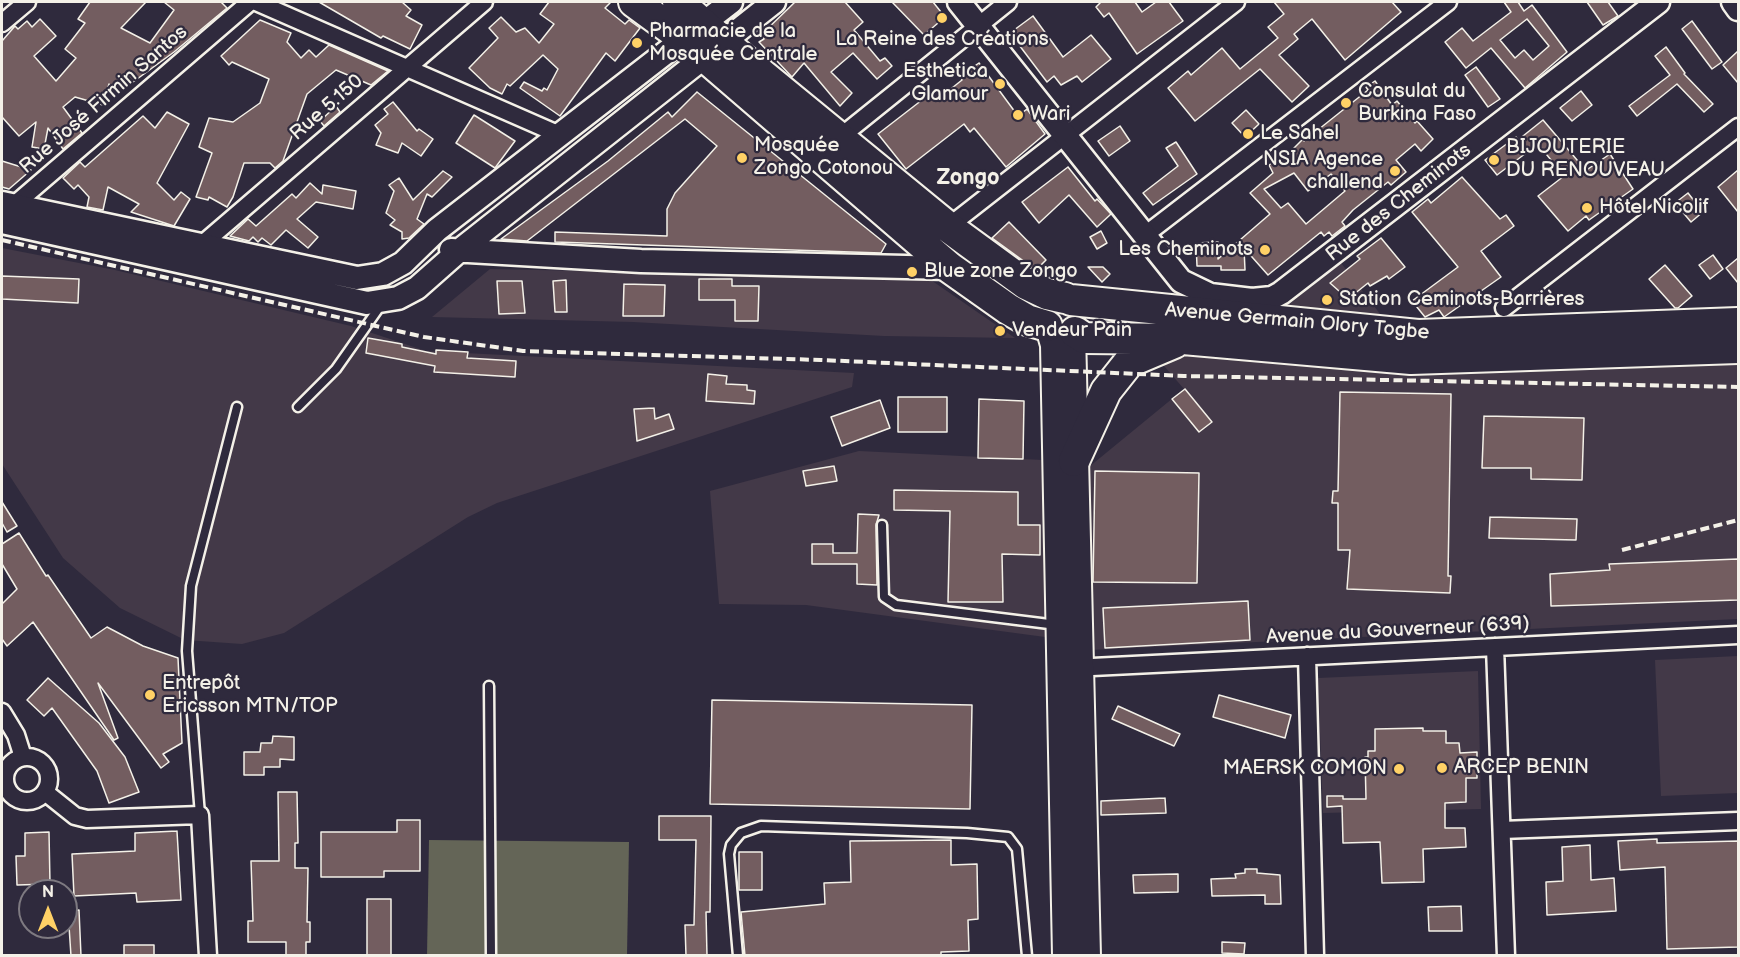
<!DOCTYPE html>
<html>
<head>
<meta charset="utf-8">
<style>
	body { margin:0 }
	#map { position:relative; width:1740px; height:957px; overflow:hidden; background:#2f2a3d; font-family:"Balsamiq Sans",sans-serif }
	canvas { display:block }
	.frame { position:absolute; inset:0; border:3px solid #f4f1e8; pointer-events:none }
	.north { position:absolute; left:18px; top:879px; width:60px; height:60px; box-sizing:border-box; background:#2f2a3d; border:2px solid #7e7a81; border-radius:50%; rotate:0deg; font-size:16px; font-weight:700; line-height:24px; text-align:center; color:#f4f1e8 }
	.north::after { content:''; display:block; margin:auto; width:21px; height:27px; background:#ffd166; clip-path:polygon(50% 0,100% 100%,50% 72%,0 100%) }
</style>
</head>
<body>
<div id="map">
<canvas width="1740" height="957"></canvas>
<div class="frame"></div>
<div class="north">N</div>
</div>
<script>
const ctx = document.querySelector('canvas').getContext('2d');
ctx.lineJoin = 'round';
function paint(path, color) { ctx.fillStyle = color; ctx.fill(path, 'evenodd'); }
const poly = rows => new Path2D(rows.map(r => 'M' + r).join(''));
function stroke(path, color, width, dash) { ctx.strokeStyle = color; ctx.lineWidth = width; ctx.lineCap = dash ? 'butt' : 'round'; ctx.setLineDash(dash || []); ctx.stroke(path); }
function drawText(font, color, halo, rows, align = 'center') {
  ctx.font = font + ' "Balsamiq Sans",sans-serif'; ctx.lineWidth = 4.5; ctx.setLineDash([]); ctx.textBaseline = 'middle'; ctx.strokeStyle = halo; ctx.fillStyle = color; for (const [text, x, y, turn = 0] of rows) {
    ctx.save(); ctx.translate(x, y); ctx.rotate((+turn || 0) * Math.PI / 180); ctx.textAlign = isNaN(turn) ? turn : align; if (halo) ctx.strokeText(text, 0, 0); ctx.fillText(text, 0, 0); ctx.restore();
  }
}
paint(poly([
	[2,248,115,270,351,326,426,351,854,373,852,387,497,503,468,517,284,633,242,644,185,640,120,608,63,558,2,464],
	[1338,259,1387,323,1273,310],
	[490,269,928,278,1015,338,884,336,633,322,432,317],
	[1152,352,1370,368,1738,358,1738,619,1090,650,1084,471,1184,389],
	[859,451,1043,460,1045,637,806,605,719,604,710,491],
	[1738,656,1738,793,1661,796,1655,660],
	[1478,671,1481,809,1323,813,1318,678]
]), '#433948');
paint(poly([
	[429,840,629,842,627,955,427,956]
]), '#646557');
const building = poly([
	[90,2,146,2,121,28,150,43,174,10,164,2,221,2,227,8,174,52,118,93,109,84,103,105,75,97,63,107,82,133,63,149,48,128,44,149,32,147,36,122,19,136,2,117,2,41,15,26,18,29,27,21,32,27,40,19,56,36,34,56,56,81,76,58,65,49,85,23,78,19,90,2],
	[319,2,402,2,411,10,406,16,422,25,410,49,383,36,381,38,319,2],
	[549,2,611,2,605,8,625,24,629,20,640,28,615,61,606,53,560,116,520,88,524,82,542,91,544,88,547,90,558,69,543,55,510,86,507,84,502,94,490,88,469,68,498,38,489,28,501,17,516,32,525,28,539,43,554,24,540,14,549,2],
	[795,2,845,2,863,22,854,30,880,61,885,58,892,66,877,79,853,53,831,72,852,93,840,106,804,63,792,77,759,42,764,39,761,35,795,2],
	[892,2,933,2,945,17,924,35,892,2],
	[1101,2,1135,2,1142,12,1156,2,1169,2,1183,21,1137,54,1109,13,1104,17,1096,7,1101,2],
	[1274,2,1392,2,1401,12,1345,60,1312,19,1294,34,1298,39,1279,55,1309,86,1292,102,1260,69,1195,121,1168,88,1188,71,1191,75,1222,48,1240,69,1278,38,1268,27,1284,14,1274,2],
	[1504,2,1518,2,1524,11,1532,5,1567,52,1525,88,1491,48,1466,68,1445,42,1462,28,1473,41,1511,12,1504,2],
	[1527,19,1549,46,1533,60,1524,50,1515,58,1500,40,1527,19],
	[1587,2,1608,2,1618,16,1603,25,1587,2],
	[1033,16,1063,57,1091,35,1111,59,1082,82,1077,76,1061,85,1054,76,1047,82,1010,33,1033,16],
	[260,20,291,33,287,42,301,58,309,50,316,57,329,45,388,71,371,85,336,70,307,94,283,161,275,168,270,163,244,163,233,197,227,207,209,197,208,200,196,197,212,153,199,147,209,118,233,122,260,103,269,79,232,62,229,65,221,56,260,20],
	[1692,21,1722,62,1712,69,1682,29,1692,21],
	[1666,47,1685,73,1684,74,1713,104,1704,112,1677,84,1637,116,1629,106,1670,75,1655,56,1666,47],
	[1738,51,1738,83,1723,65,1738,51],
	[979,63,1018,116,1027,109,1045,134,1006,167,974,128,970,132,964,124,906,169,878,134,931,93,937,100,962,80,960,76,979,63],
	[1476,67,1500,99,1488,107,1465,75,1476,67],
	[1375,81,1392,105,1397,101,1415,123,1417,121,1433,139,1421,151,1415,144,1396,160,1406,172,1391,185,1388,182,1353,210,1342,222,1345,226,1332,236,1329,232,1324,236,1321,232,1268,275,1244,248,1245,270,1221,270,1221,266,1197,266,1196,243,1218,242,1218,259,1270,214,1250,193,1273,173,1269,165,1293,149,1303,139,1304,141,1368,90,1366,87,1375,81],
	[1294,173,1308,191,1331,174,1345,191,1306,224,1288,203,1281,208,1264,189,1294,173],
	[1581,91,1592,105,1572,121,1560,108,1581,91],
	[697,92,886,244,881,253,555,242,555,232,667,236,667,209,675,193,717,146,685,119,527,241,501,239,608,161,668,112,672,117,697,92],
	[393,102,417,131,419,129,433,139,421,156,402,143,398,153,376,145,381,133,375,125,388,114,384,109,393,102],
	[336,106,340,112,324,126,320,121,336,106],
	[1246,110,1259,124,1245,137,1232,123,1246,110],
	[167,112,189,124,157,183,174,200,181,192,190,199,174,226,131,212,139,204,108,187,103,210,87,207,89,197,78,185,74,189,63,178,80,162,85,167,143,116,155,128,167,112],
	[474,115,515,141,495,168,456,143,474,115],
	[1543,120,1583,167,1586,165,1588,169,1610,154,1633,189,1589,220,1586,216,1568,231,1538,196,1564,176,1538,144,1497,175,1485,160,1516,137,1518,140,1543,120],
	[1120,126,1130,141,1109,156,1098,141,1120,126],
	[1176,142,1197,174,1153,205,1143,193,1178,166,1166,148,1176,142],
	[2,161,31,170,9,189,2,187,2,161],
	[1068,167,1095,201,1097,199,1111,214,1097,227,1069,195,1039,223,1022,202,1068,167],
	[1738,170,1738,212,1718,187,1738,170],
	[443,171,452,177,432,197,427,194,417,219,424,224,409,238,402,239,402,232,390,225,395,220,386,213,394,191,389,185,399,178,413,200,443,171],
	[1462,177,1500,219,1506,215,1514,226,1481,251,1501,277,1444,317,1439,310,1425,317,1412,301,1458,267,1412,212,1428,199,1431,203,1462,177],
	[310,183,322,194,323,185,356,191,353,209,316,202,297,219,318,237,308,248,286,230,271,245,262,238,258,242,253,237,249,241,230,236,248,219,256,226,292,194,296,198,310,183],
	[1688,193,1703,212,1691,222,1675,203,1688,193],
	[1009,222,1046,260,1036,270,992,238,1009,222],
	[1101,231,1107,243,1097,249,1090,237,1101,231],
	[1381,238,1405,267,1389,279,1387,276,1370,286,1368,283,1348,299,1330,283,1360,259,1357,256,1381,238],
	[1713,255,1723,269,1710,279,1699,265,1713,255],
	[1738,258,1738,283,1726,268,1738,258],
	[1665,265,1692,296,1678,308,1675,308,1649,279,1665,265],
	[1088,267,1103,267,1110,274,1102,282,1088,267],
	[2,276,79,279,78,303,2,299,2,276],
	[699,279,732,279,732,286,759,286,758,321,735,321,735,300,699,300,699,279],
	[566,280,567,312,555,312,553,281,566,280],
	[497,281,522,281,525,313,499,314,497,281],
	[624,284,665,285,664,316,623,316,624,284],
	[368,338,402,344,402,347,436,354,436,350,468,352,467,358,516,361,515,377,434,372,435,366,366,353,368,338],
	[708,374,727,376,726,384,747,385,747,390,755,391,754,404,706,401,708,374],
	[1185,389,1212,422,1199,432,1172,399,1185,389],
	[1340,392,1451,394,1448,576,1451,576,1450,593,1347,589,1350,550,1338,550,1338,503,1332,503,1333,491,1338,491,1340,392],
	[898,397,947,397,947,432,898,432,898,397],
	[979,399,1024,401,1023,459,978,458,979,399],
	[880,400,890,428,842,446,831,417,880,400],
	[654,408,655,419,669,414,674,429,637,441,634,409,654,408],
	[1484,416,1584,418,1582,480,1531,479,1531,468,1482,468,1484,416],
	[834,466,837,481,806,486,803,471,834,466],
	[1095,471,1199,473,1197,583,1093,582,1095,471],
	[894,490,1018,492,1018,525,1040,525,1040,555,1002,554,1003,602,948,602,950,511,894,510,894,490],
	[2,502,17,526,7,532,2,523,2,502],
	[858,514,879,515,876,525,877,585,857,584,857,564,812,564,812,544,833,544,833,553,857,553,858,514],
	[1490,517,1577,519,1576,540,1489,538,1490,517],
	[19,533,46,576,48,575,91,638,107,627,143,646,178,658,182,743,163,754,169,762,161,768,98,683,118,738,114,740,33,622,7,646,2,639,2,604,17,589,2,564,2,544,19,533],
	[1738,559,1738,600,1551,606,1550,574,1610,570,1609,564,1738,559],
	[1248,601,1250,640,1105,648,1103,608,1248,601],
	[48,678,99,723,125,757,139,792,109,803,97,771,52,708,44,716,27,700,48,678],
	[1219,695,1291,715,1285,738,1213,717,1219,695],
	[712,700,972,705,970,809,710,804,712,700],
	[1118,706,1180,734,1174,746,1112,719,1118,706],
	[1423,728,1423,731,1446,731,1446,743,1459,743,1460,753,1477,752,1477,778,1466,778,1466,802,1445,803,1445,828,1465,828,1466,847,1423,849,1424,882,1382,883,1380,842,1343,843,1342,806,1327,807,1327,796,1343,796,1343,799,1366,799,1365,757,1368,757,1368,751,1375,751,1375,729,1423,728],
	[273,736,294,737,294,760,280,759,280,767,264,767,264,775,244,775,244,752,260,752,261,743,272,743,273,736],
	[278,792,297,792,298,843,295,843,295,868,308,868,307,922,310,922,310,942,306,942,306,956,286,956,286,942,248,942,248,921,253,921,251,861,279,861,278,792],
	[1165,798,1166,813,1101,815,1101,801,1165,798],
	[659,816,711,816,710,912,706,912,707,956,686,956,685,925,694,925,696,840,659,840,659,816],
	[397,820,420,820,420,871,384,871,384,877,321,877,321,832,397,832,397,820],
	[177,831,181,900,137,902,136,893,74,896,72,854,135,851,135,833,177,831],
	[49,832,50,884,17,885,16,856,25,856,25,833,49,832],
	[1657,839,1657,843,1738,841,1738,947,1667,949,1665,867,1620,870,1618,841,1657,839],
	[951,840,951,865,977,864,978,919,968,920,969,951,941,952,941,956,745,956,741,912,825,904,824,883,851,882,850,841,951,840],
	[1590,845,1591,880,1614,878,1616,911,1547,915,1546,882,1563,881,1562,847,1590,845],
	[739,852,762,852,762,890,739,890,739,852],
	[1245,869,1257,869,1257,873,1280,875,1281,904,1265,904,1265,895,1212,896,1211,879,1236,878,1235,874,1245,873,1245,869],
	[1178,874,1178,892,1134,893,1133,875,1178,874],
	[367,899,391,899,391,956,367,956,367,899],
	[1461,906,1462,931,1429,931,1428,907,1461,906],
	[79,910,81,956,71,956,68,911,79,910],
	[1222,942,1245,943,1244,954,1222,953,1222,942],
	[124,945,154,945,154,956,124,956,124,945]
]);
paint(building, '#735d60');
stroke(building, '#f4f1e8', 1.5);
const lane = poly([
	[298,407,336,369,381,305],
	[882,525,884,597,896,605,1057,625],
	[489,686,491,956],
	[200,815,187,651,191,586,237,407],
	[738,956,729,854,731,845,741,833,761,826,967,833,1008,837,1017,849,1027,956]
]);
const street = poly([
	[256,2,560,135],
	[2,23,27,2],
	[839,138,1008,2],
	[13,206,250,2],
	[948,227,1236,2],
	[1145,235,1448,2],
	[199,247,484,2],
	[1504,308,1738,127],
	[1495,647,1506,956],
	[1307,656,1315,956],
	[1072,668,1738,635],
	[2,712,16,735,23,757],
	'5 779a22 22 0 1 1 44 0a22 22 0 1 1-44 0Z',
	[45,792,75,816,87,819,200,815,208,956],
	[1502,830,1738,821]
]);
const secondary = poly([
	[959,2,1181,281,1210,295,1252,300,1272,298,1281,293,1658,2],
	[1733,2,1738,9],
	[2,203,357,278,383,274,403,263,437,230,731,2],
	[2,222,367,303,398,298,417,288,460,250,774,2],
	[451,250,641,261,950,268]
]);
const primary = poly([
	[1050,331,1054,345,1066,956],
	[1072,333,1087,956]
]);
const highway = poly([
	[634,2,683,38,950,268,1008,309,1027,320,1047,326],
	[678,2,743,59,948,227,1026,284,1047,294,1065,298],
	[1071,300,1418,335,1738,323],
	[1075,332,1084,338,1183,339,1411,359,1738,348],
	[1074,461,1106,391,1129,362,1174,343]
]);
stroke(lane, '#f4f1e8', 13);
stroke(street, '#f4f1e8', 21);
stroke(secondary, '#f4f1e8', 27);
stroke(primary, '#f4f1e8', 30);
stroke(highway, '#f4f1e8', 34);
stroke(lane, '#2f2a3d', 8);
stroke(street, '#2f2a3d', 16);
stroke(secondary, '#2f2a3d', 22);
stroke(primary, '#2f2a3d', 26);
stroke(highway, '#2f2a3d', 30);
stroke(poly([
	[2,240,424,337,523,351,821,360,1184,376,1738,387],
	[1622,550,1738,520]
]), '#f4f1e8', 4, [9, 4.5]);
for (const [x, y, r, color] of [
	[942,18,6,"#ffd166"],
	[637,43,6,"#ffd166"],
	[1000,84,6,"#ffd166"],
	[1346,103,6,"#ffd166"],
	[1018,115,6,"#ffd166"],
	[1248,134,6,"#ffd166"],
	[742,158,6,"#ffd166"],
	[1494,160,6,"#ffd166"],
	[1395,171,6,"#ffd166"],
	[1587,208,6,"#ffd166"],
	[1265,250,6,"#ffd166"],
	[912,272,6,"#ffd166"],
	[1327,300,6,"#ffd166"],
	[1000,331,6,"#ffd166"],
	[150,695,6,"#ffd166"],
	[1442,768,6,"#ffd166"],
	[1399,769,6,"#ffd166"]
]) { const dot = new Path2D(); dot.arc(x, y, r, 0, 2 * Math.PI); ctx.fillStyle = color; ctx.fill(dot); stroke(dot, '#2f2a3d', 2); }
drawText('20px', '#f4f1e8', '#2f2a3d', [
	["Pharmacie de la",649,32],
	["Mosquée Centrale",649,55],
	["La Reine des Créations",942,40,"center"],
	["Esthetica",988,72,"right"],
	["Glamour",988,95,"right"],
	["Consulat du",1358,92],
	["Burkina Faso",1358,115],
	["Wari",1030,115],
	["Le Sahel",1260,134],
	["Mosquée",754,146],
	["Zongo Cotonou",754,169],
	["BIJOUTERIE",1506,148],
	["DU RENOUVEAU",1506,171],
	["NSIA Agence",1383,160,"right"],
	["challend",1383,183,"right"],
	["Hôtel Nicolif",1599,208],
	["Les Cheminots",1253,250,"right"],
	["Blue zone Zongo",924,272],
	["Station Ceminots-Barrières",1339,300],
	["Vendeur Pain",1012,331],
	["Entrepôt",162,684],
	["Ericsson MTN/TOP",162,707],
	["ARCEP BENIN",1454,768],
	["MAERSK COMON",1387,769,"right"]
], 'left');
drawText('20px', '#f4f1e8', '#2f2a3d', [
	["Rue José Firmin Santos",104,100,-41],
	["Rue 5.150",327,108,-41],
	["Rue des Cheminots",1399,203,-38],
	["Avenue Germain Olory Togbe",1297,322,5],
	["Avenue du Gouverneur (639)",1398,631,-3]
]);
drawText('bold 22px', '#f4f1e8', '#2f2a3d', [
	["Zongo",968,178]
]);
</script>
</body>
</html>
